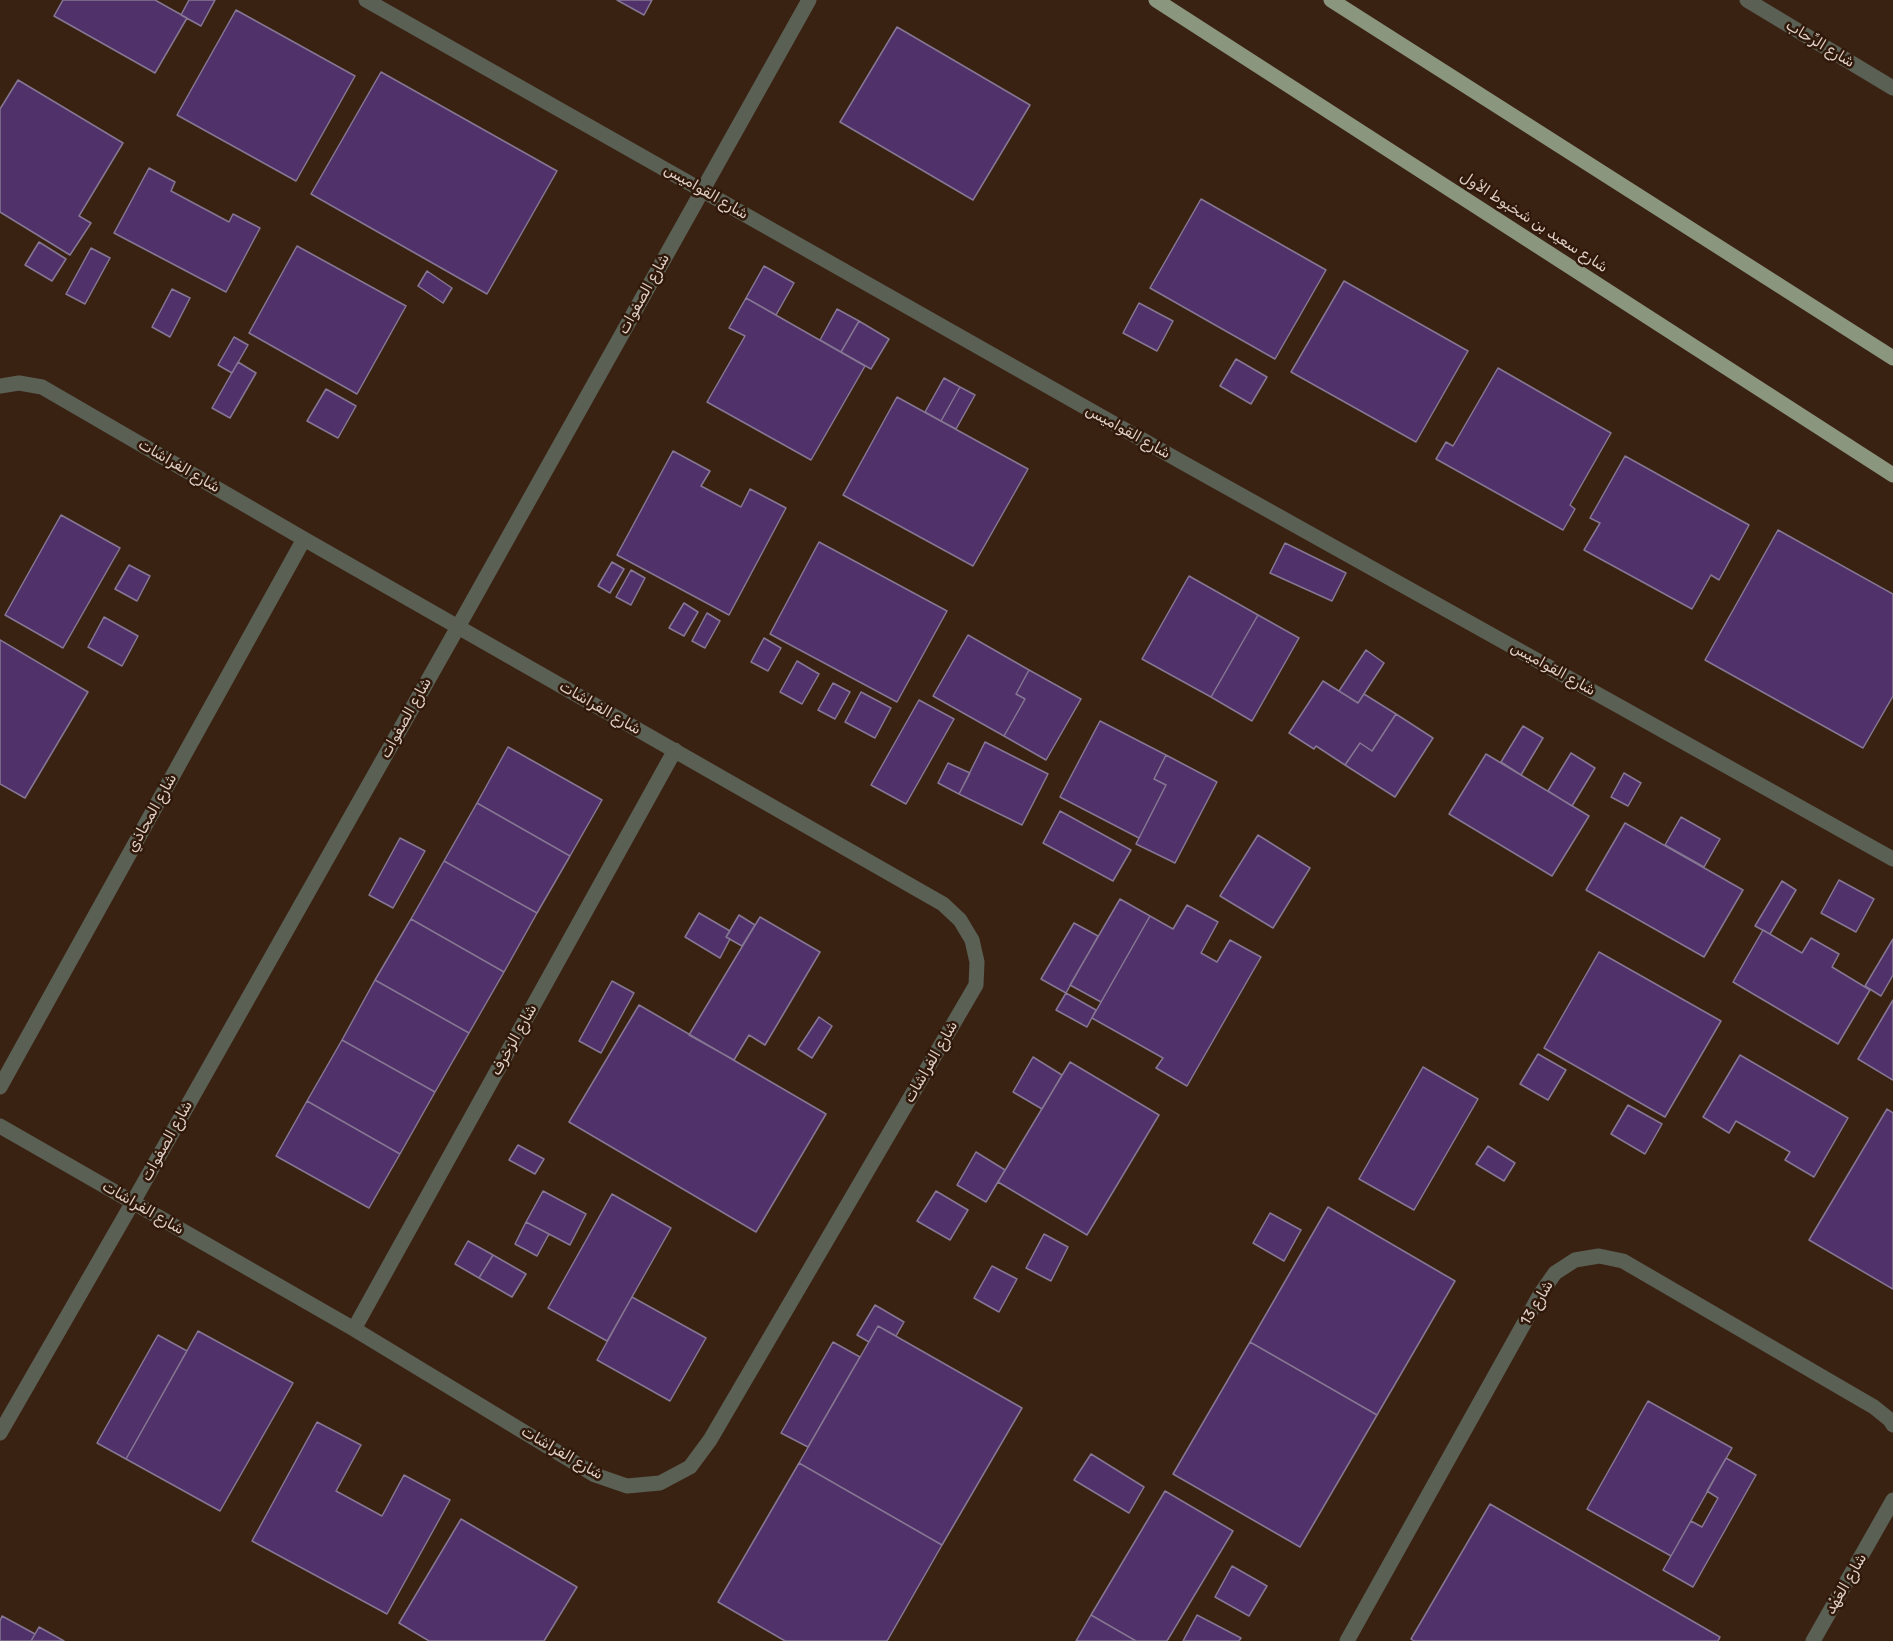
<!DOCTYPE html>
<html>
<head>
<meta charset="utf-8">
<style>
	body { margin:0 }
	canvas { display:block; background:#3a2213 }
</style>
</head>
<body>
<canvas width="1893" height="1641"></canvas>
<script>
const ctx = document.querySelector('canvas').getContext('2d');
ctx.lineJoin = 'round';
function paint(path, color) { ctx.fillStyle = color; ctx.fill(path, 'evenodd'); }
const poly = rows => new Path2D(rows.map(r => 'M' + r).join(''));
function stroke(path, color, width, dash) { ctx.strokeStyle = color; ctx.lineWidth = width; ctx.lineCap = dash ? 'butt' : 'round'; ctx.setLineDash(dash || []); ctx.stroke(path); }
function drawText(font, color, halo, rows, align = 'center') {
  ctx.font = font + ' Rubik,Cairo,sans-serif'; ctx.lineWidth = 5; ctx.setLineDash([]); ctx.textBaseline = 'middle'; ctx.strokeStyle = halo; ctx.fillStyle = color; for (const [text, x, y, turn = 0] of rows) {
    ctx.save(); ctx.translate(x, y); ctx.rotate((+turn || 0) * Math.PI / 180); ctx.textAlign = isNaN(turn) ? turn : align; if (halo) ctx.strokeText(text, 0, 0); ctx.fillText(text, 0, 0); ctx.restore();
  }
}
const building = poly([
	[63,0,155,0,187,18,155,73,54,16,63,0],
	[189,0,215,0,201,26,181,15,189,0],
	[617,0,652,0,644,15,617,0],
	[236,10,355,76,296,181,177,115,236,10],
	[897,27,1030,105,973,200,840,122,897,27],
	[381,72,557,171,487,294,311,194,381,72],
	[18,80,123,143,79,216,91,223,70,255,0,212,0,109,18,80],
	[149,168,175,182,171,191,229,222,233,214,260,228,226,292,114,233,149,168],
	[1201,199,1326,270,1275,359,1150,288,1201,199],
	[39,242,66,259,52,281,25,265,39,242],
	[297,246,406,306,357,394,249,333,297,246],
	[91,248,110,258,85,304,66,294,91,248],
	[764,266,794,283,776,315,746,298,764,266],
	[427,271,452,288,443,303,418,286,427,271],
	[1344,281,1468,351,1416,442,1291,372,1344,281],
	[172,289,190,298,170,337,152,327,172,289],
	[746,298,865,366,811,460,707,402,745,336,729,328,746,298],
	[1139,303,1173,321,1157,351,1123,333,1139,303],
	[837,309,859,321,841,352,820,340,837,309],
	[859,321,889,339,871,369,841,352,859,321],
	[234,337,248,345,232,373,218,365,234,337],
	[1236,359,1267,377,1251,404,1220,386,1236,359],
	[238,362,256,373,230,418,212,408,238,362],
	[1498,368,1611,433,1570,505,1575,509,1563,530,1436,459,1446,442,1453,446,1498,368],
	[944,378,960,387,941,421,925,412,944,378],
	[960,387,975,395,956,429,941,421,960,387],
	[326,389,356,406,338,438,307,421,326,389],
	[897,397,1028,469,973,566,843,495,897,397],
	[673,451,710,471,701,486,741,507,750,489,786,508,729,615,617,555,673,451],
	[1625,456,1749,525,1719,580,1711,575,1692,609,1584,550,1600,523,1590,518,1625,456],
	[61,515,120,548,63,648,5,615,61,515],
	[1778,530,1893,594,1893,696,1863,748,1705,660,1778,530],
	[819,542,947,611,897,702,770,634,819,542],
	[1285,543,1346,573,1332,601,1270,573,1285,543],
	[612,562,624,569,610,593,598,586,612,562],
	[129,565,150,576,137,601,115,589,129,565],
	[631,570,645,578,631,605,616,597,631,570],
	[1189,576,1258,615,1211,697,1142,659,1189,576],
	[684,603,698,612,684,636,669,628,684,603],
	[707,613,720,621,705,648,692,641,707,613],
	[1258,615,1299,638,1252,721,1211,697,1258,615],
	[104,617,138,636,122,666,88,647,104,617],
	[968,635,1029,670,1016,694,1025,699,1004,736,933,696,968,635],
	[764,638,781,648,768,671,751,662,764,638],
	[0,640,88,692,25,798,0,784,0,640],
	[1366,650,1384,663,1358,703,1339,691,1366,650],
	[797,661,819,674,802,704,780,692,797,661],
	[1029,670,1081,699,1046,760,1004,736,1025,699,1016,694,1029,670],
	[1323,681,1358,703,1364,694,1396,714,1372,751,1360,743,1345,765,1316,746,1314,749,1289,733,1323,681],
	[833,683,850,692,835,719,818,710,833,683],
	[861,692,891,708,875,738,845,722,861,692],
	[919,700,954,719,906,804,871,785,919,700],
	[1396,714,1433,738,1395,797,1345,765,1360,743,1372,751,1396,714],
	[1100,721,1166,755,1154,779,1166,785,1139,838,1060,797,1100,721],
	[1523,726,1543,738,1521,775,1501,762,1523,726],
	[985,742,1048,774,1022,825,959,794,985,742],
	[508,747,602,800,570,856,477,803,508,747],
	[1571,753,1595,768,1572,806,1548,791,1571,753],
	[1486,754,1589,816,1552,876,1449,814,1486,754],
	[1166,755,1217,782,1175,863,1136,844,1166,785,1154,779,1166,755],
	[948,763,970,773,959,794,938,783,948,763],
	[1624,773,1641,783,1628,806,1611,797,1624,773],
	[477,803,570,856,537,913,444,861,477,803],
	[1060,811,1131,850,1113,881,1043,843,1060,811],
	[1681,817,1720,839,1704,867,1665,845,1681,817],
	[1625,823,1743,890,1704,957,1586,890,1625,823],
	[1258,835,1310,868,1273,928,1220,896,1258,835],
	[400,838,425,851,393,908,369,895,400,838],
	[444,861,537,913,504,972,411,919,444,861],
	[1839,880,1874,899,1856,932,1821,913,1839,880],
	[1782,881,1796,890,1770,934,1755,926,1782,881],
	[1120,899,1150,916,1101,1002,1070,985,1120,899],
	[1187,905,1218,922,1201,953,1217,962,1230,940,1261,957,1187,1086,1156,1068,1163,1058,1092,1018,1150,916,1173,929,1187,905],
	[699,913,730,931,726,937,730,939,720,958,685,937,699,913],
	[739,915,755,925,742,946,726,937,739,915],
	[760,917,820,952,765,1045,749,1035,734,1060,689,1035,760,917],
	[411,919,504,972,469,1033,375,980,411,919],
	[1074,923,1098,936,1066,993,1041,979,1074,923],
	[1763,930,1802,953,1811,938,1839,954,1832,967,1870,990,1838,1044,1733,982,1763,930],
	[1893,939,1893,975,1881,996,1865,986,1893,939],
	[1599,952,1721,1021,1665,1117,1544,1048,1599,952],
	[375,980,469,1033,435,1092,342,1040,375,980],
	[612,981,634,993,601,1053,579,1041,612,981],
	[1066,993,1096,1010,1087,1027,1056,1010,1066,993],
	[1893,1000,1893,1080,1858,1059,1893,1000],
	[639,1005,826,1114,756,1232,569,1122,639,1005],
	[819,1017,832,1026,812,1058,798,1049,819,1017],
	[342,1040,435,1092,400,1154,307,1101,342,1040],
	[1538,1054,1566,1070,1548,1100,1520,1084,1538,1054],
	[1740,1055,1848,1118,1814,1177,1785,1160,1790,1152,1736,1121,1729,1133,1703,1117,1740,1055],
	[1033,1057,1062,1075,1042,1109,1013,1092,1033,1057],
	[1070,1062,1159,1115,1087,1235,998,1182,1070,1062],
	[1423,1067,1478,1099,1414,1210,1359,1179,1423,1067],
	[307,1101,400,1154,369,1208,276,1156,307,1101],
	[1628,1105,1662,1124,1645,1154,1611,1134,1628,1105],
	[1887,1109,1893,1113,1893,1289,1809,1240,1887,1109],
	[518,1145,544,1159,535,1174,509,1160,518,1145],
	[1488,1146,1515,1163,1504,1181,1476,1164,1488,1146],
	[976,1152,1005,1170,986,1202,957,1185,976,1152],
	[543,1191,586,1214,570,1245,526,1222,543,1191],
	[936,1191,968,1210,950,1240,917,1221,936,1191],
	[612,1194,671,1228,607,1341,548,1308,612,1194],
	[1328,1207,1455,1281,1377,1415,1250,1342,1328,1207],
	[1270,1213,1301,1230,1284,1261,1253,1243,1270,1213],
	[526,1222,549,1234,537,1256,515,1244,526,1222],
	[1044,1234,1068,1247,1051,1281,1026,1268,1044,1234],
	[468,1241,493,1255,479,1278,455,1264,468,1241],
	[493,1255,526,1274,512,1297,479,1278,493,1255],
	[992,1266,1017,1279,999,1312,974,1298,992,1266],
	[632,1297,706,1338,670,1401,597,1360,632,1297],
	[875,1305,904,1322,896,1336,878,1326,869,1342,857,1335,875,1305],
	[878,1326,1022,1408,942,1545,799,1463,878,1326],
	[198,1331,293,1383,220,1511,126,1459,198,1331],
	[158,1335,187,1351,126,1459,97,1443,158,1335],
	[833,1342,860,1357,808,1447,781,1433,833,1342],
	[1250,1342,1377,1415,1300,1547,1173,1474,1250,1342],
	[1648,1401,1732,1448,1671,1556,1587,1509,1648,1401],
	[317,1422,361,1445,336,1491,382,1516,404,1475,450,1500,387,1614,252,1541,317,1422],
	[1091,1454,1144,1487,1129,1513,1074,1480,1091,1454],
	[1726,1458,1756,1475,1693,1587,1663,1570,1691,1521,1702,1527,1718,1498,1707,1491,1726,1458],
	[799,1463,942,1545,887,1641,785,1641,718,1602,799,1463],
	[1165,1491,1233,1531,1167,1641,1136,1641,1091,1615,1165,1491],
	[1490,1504,1720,1637,1718,1641,1414,1641,1411,1639,1490,1504],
	[461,1519,577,1587,544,1641,429,1641,399,1623,461,1519],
	[1232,1566,1267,1586,1249,1616,1215,1597,1232,1566],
	[1091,1615,1136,1641,1076,1641,1091,1615],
	[1197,1615,1241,1638,1239,1641,1183,1641,1197,1615],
	[2,1616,35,1634,31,1641,0,1641,0,1621,2,1616],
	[39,1627,64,1641,31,1641,39,1627]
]);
paint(building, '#503169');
stroke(building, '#857793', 1.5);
stroke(poly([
	[366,0,1187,465,1893,859],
	[1747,0,1893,88],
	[0,386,19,383,42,387,304,539,943,904,960,920,972,940,977,962,976,985,710,1440,690,1467,660,1483,627,1486,595,1475,354,1329,0,1126],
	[0,1087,304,539],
	[354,1329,675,750],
	[0,1433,133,1202,458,627,809,0],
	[1347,1641,1541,1293,1555,1273,1575,1260,1599,1256,1623,1261,1874,1407,1890,1420,1893,1425],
	[1813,1641,1893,1500]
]), '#5a6054', 15);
stroke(poly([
	[1156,0,1893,475],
	[1331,0,1893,358]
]), '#8b967e', 15);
drawText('15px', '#dfcfc6', '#30190a', [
	["شارع الرِّحاب",1820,44,31],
	["شارع القواميس",706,192,30],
	["شارع سعيد بن شخبوط الأول",1534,222,33],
	["شارع الصفوات",644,294,-61],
	["شارع القواميس",1128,432,29],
	["شارع الفراشات",179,466,30],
	["شارع القواميس",1553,669,29],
	["شارع الفراشات",600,708,30],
	["شارع الصفوات",406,718,-61],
	["شارع المحاذي",152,813,-61],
	["شارع الزخرف",514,1040,-61],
	["شارع الفراشات",931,1062,-60],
	["شارع الصفوات",167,1141,-61],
	["شارع الفراشات",143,1208,30],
	["شارع 13",1537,1303,-59],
	["شارع الفراشات",562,1453,30],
	["شارع العَهْد",1846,1584,-60]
]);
</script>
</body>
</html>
